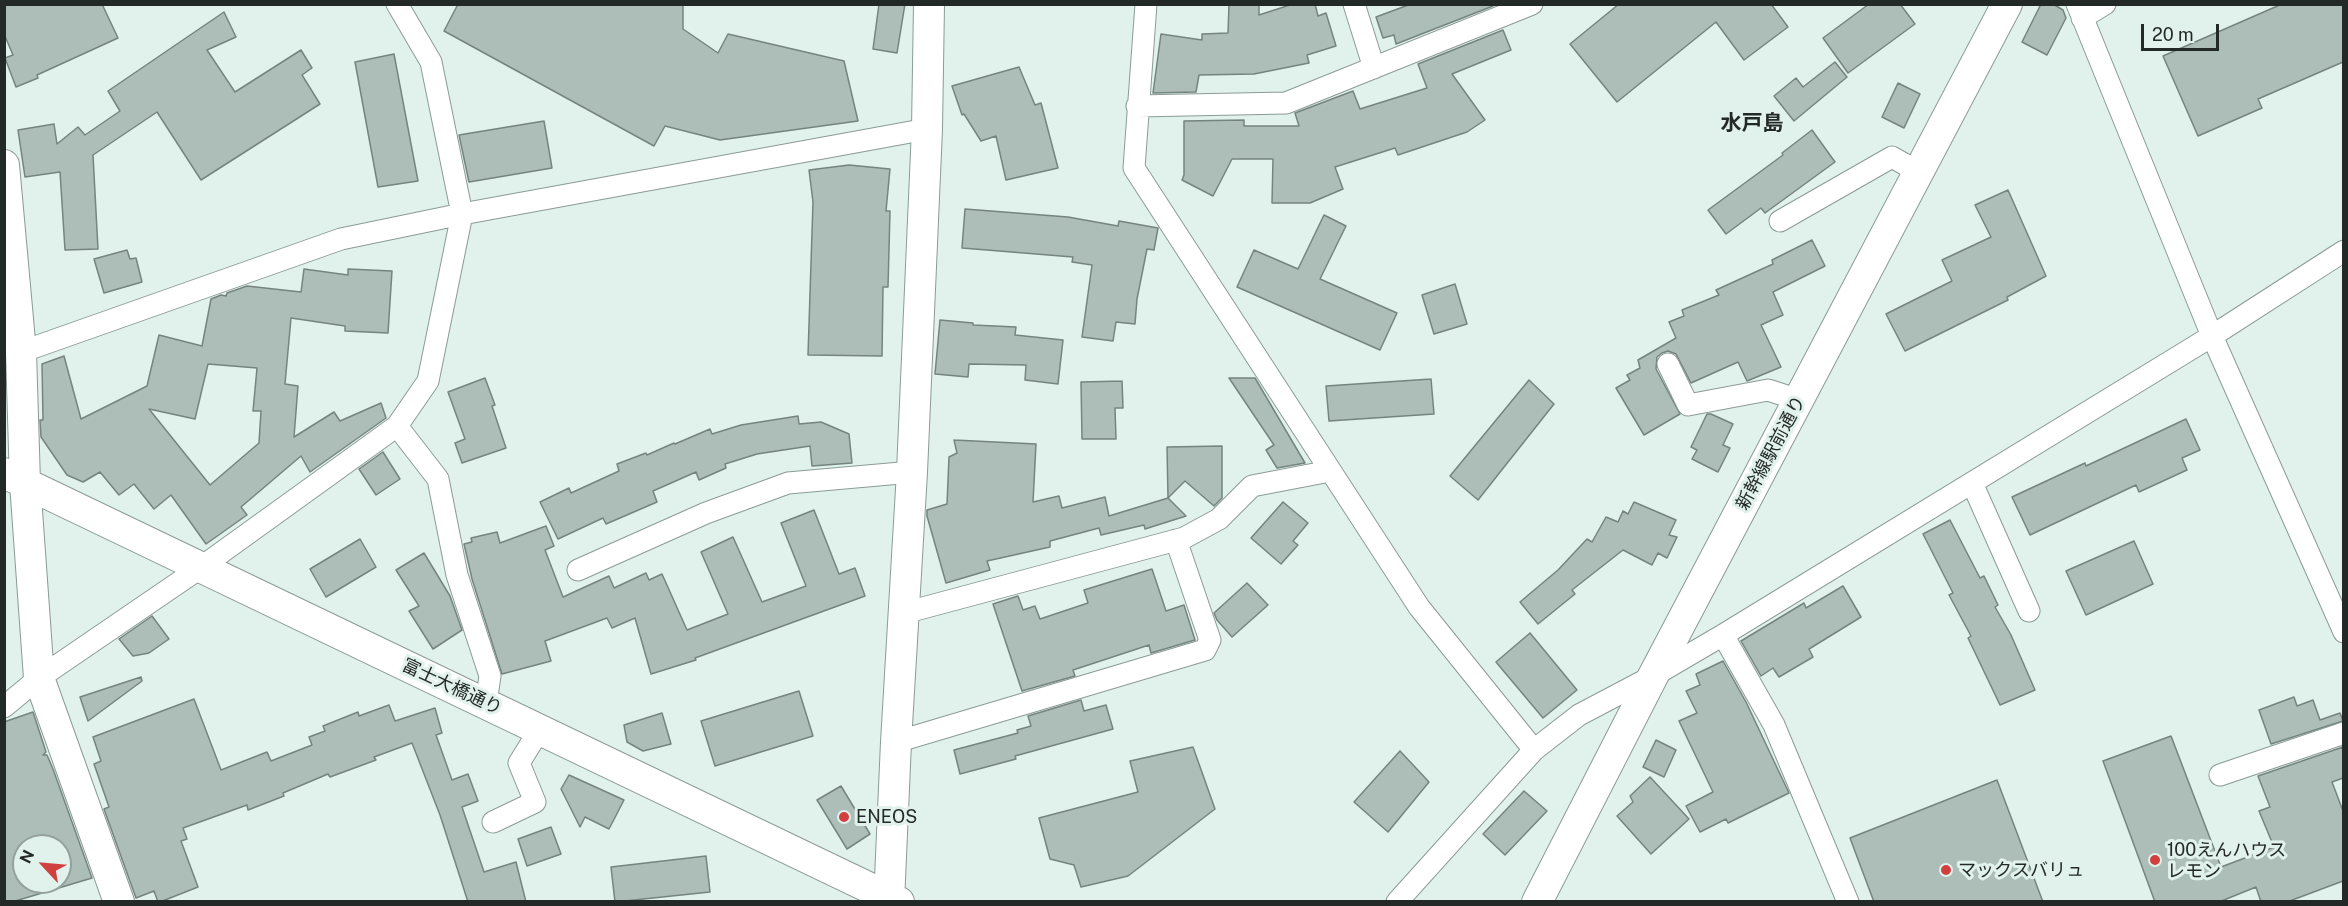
<!DOCTYPE html>
<html>
<head>
<meta charset="utf-8">
<style>
	body { margin:0 }
	#map { position:relative; width:2348px; height:906px; overflow:hidden; background:#e1f1ec; font-family:"Public Sans",sans-serif }
	canvas { display:block }
	.frame { position:absolute; inset:0; border:6px solid #232927; pointer-events:none }
	.north { position:absolute; left:12px; top:834px; width:60px; height:60px; box-sizing:border-box; background:#e1f1ec; border:2px solid #95a19d; border-radius:50%; rotate:296deg; font-size:16px; font-weight:700; line-height:24px; text-align:center; color:#232927 }
	.north::after { content:''; display:block; margin:auto; width:21px; height:27px; background:#cf403f; clip-path:polygon(50% 0,100% 100%,50% 72%,0 100%) }
	.scale { position:absolute; left:2141px; top:24px; width:78px; height:27px; box-sizing:border-box; border:3px solid #232927; border-top:0; padding-left:8px; font-size:18px; line-height:21px; white-space:nowrap; color:#232927; -webkit-text-stroke:4px #e1f1ec; paint-order:stroke }
</style>
</head>
<body>
<div id="map">
<canvas width="2348" height="906"></canvas>
<div class="frame"></div>
<div class="north">N</div>
<div class="scale">20 m</div>
</div>
<script>
const ctx = document.querySelector('canvas').getContext('2d');
ctx.lineJoin = 'round';
function paint(path, color) { ctx.fillStyle = color; ctx.fill(path, 'evenodd'); }
const poly = rows => new Path2D(rows.map(r => 'M' + r).join(''));
function stroke(path, color, width, dash) { ctx.strokeStyle = color; ctx.lineWidth = width; ctx.lineCap = dash ? 'butt' : 'round'; ctx.setLineDash(dash || []); ctx.stroke(path); }
function drawText(font, color, halo, rows, align = 'center') {
  ctx.font = font + ' "Public Sans","Noto Sans JP",sans-serif'; ctx.lineWidth = 6; ctx.setLineDash([]); ctx.textBaseline = 'middle'; ctx.strokeStyle = halo; ctx.fillStyle = color; for (const [text, x, y, turn = 0] of rows) {
    ctx.save(); ctx.translate(x, y); ctx.rotate((+turn || 0) * Math.PI / 180); ctx.textAlign = isNaN(turn) ? turn : align; if (halo) ctx.strokeText(text, 0, 0); ctx.fillText(text, 0, 0); ctx.restore();
  }
}
const building = poly([
	[4,4,102,4,118,38,37,75,38,78,16,87,5,58,13,55,4,34,4,4],
	[458,4,683,4,683,29,718,53,728,34,844,61,858,121,720,140,665,126,654,146,444,31,458,4],
	[879,4,905,4,897,53,873,49,879,4],
	[1229,4,1259,4,1259,15,1293,4,1315,4,1318,16,1326,13,1336,46,1307,55,1309,63,1254,74,1199,75,1196,92,1153,93,1161,34,1202,40,1202,34,1228,33,1229,4],
	[1411,4,1492,4,1493,6,1396,44,1394,35,1383,38,1376,17,1411,4],
	[1619,4,1771,4,1788,27,1744,60,1716,22,1617,102,1570,44,1619,4],
	[1869,4,1900,4,1915,24,1848,73,1823,38,1869,4],
	[2041,4,2053,4,2063,10,2066,18,2047,55,2022,42,2041,4],
	[2282,4,2343,4,2343,62,2258,99,2262,108,2198,136,2163,56,2282,4],
	[224,12,236,37,207,50,235,92,301,50,312,68,302,75,320,104,201,180,157,112,93,155,98,249,65,250,60,172,25,177,18,130,54,124,57,144,78,127,85,135,120,111,108,91,224,12],
	[1503,30,1511,50,1452,74,1485,120,1467,132,1398,155,1395,148,1335,167,1343,189,1310,203,1272,203,1273,159,1232,159,1213,196,1182,180,1184,175,1184,121,1244,120,1244,126,1299,126,1295,113,1353,91,1360,109,1427,88,1418,64,1503,30],
	[394,54,418,181,378,187,355,62,394,54],
	[1835,62,1847,77,1794,121,1774,96,1796,78,1803,87,1835,62],
	[1019,67,1035,105,1041,103,1058,168,1006,180,996,136,981,141,964,114,962,115,952,86,1019,67],
	[1898,83,1920,94,1904,128,1882,117,1898,83],
	[544,121,552,168,469,182,459,135,544,121],
	[1812,130,1835,162,1765,213,1761,208,1726,234,1708,210,1783,155,1782,153,1812,130],
	[849,165,890,169,886,211,890,211,888,287,883,287,882,356,808,355,813,202,809,170,849,165],
	[2008,190,2046,276,2007,297,2008,300,1905,351,1886,314,1952,281,1942,260,1991,237,1975,205,2008,190],
	[965,209,1068,217,1118,226,1119,221,1158,228,1154,250,1147,249,1137,299,1135,324,1116,322,1113,341,1082,337,1092,265,1072,262,1073,257,962,248,965,209],
	[1324,215,1346,226,1320,279,1397,313,1380,350,1237,287,1254,250,1298,269,1324,215],
	[1812,240,1825,266,1773,292,1783,315,1761,325,1781,367,1747,381,1738,362,1691,383,1676,354,1668,351,1662,353,1657,357,1656,369,1680,414,1644,435,1616,388,1630,380,1627,375,1640,368,1638,360,1676,338,1669,322,1684,316,1682,310,1719,295,1716,290,1773,264,1772,260,1812,240],
	[127,250,130,259,136,258,142,282,104,293,94,259,127,250],
	[304,269,348,275,348,269,392,271,388,333,345,331,345,326,291,318,285,384,298,386,294,437,334,412,340,421,381,403,386,418,310,472,301,456,241,507,247,515,206,544,171,495,154,509,134,484,119,495,100,472,83,482,67,475,41,437,40,420,43,420,42,364,64,356,81,419,147,386,159,335,202,346,211,299,221,295,226,296,227,293,247,286,301,292,304,269],
	[208,364,257,368,253,411,261,411,259,443,210,485,149,409,195,419,208,364],
	[1455,284,1467,324,1434,334,1422,295,1455,284],
	[940,320,973,323,973,325,1016,327,1015,335,1063,340,1058,384,1025,380,1026,365,969,364,968,377,935,374,940,320],
	[485,378,495,405,492,406,506,448,462,463,455,443,465,439,448,392,485,378],
	[1229,378,1255,378,1305,463,1277,468,1266,450,1274,445,1229,378],
	[1431,379,1434,414,1329,421,1326,386,1431,379],
	[1529,380,1554,404,1478,500,1450,476,1529,380],
	[1122,381,1123,408,1115,408,1116,439,1082,439,1081,382,1122,381],
	[1707,414,1711,414,1733,424,1723,445,1730,448,1718,472,1692,459,1697,450,1691,447,1707,414],
	[798,416,799,424,821,422,849,434,852,463,812,466,810,446,757,454,725,464,726,468,699,480,696,472,653,491,657,502,606,524,603,518,558,539,540,502,569,488,571,493,619,471,617,464,646,453,647,455,674,443,675,444,710,429,712,434,741,425,798,416],
	[2186,419,2200,450,2182,458,2187,470,2139,492,2136,485,2030,535,2012,497,2085,463,2086,466,2186,419],
	[954,440,1036,444,1033,502,1059,496,1062,508,1105,497,1109,516,1168,498,1167,447,1222,446,1222,498,1214,506,1185,481,1168,498,1186,516,1145,529,1144,525,1101,535,1099,528,1050,541,1050,547,987,561,990,570,946,583,927,516,927,510,947,504,949,457,957,453,954,440],
	[383,452,400,479,376,495,359,469,383,452],
	[1283,502,1308,523,1293,541,1298,545,1281,564,1251,538,1283,502],
	[1634,502,1676,520,1669,535,1677,537,1667,558,1658,553,1652,565,1623,550,1572,590,1575,594,1538,624,1520,602,1558,570,1587,539,1592,542,1606,517,1618,522,1623,511,1628,514,1634,502],
	[814,510,839,574,855,568,865,596,695,658,696,660,651,674,635,618,612,628,607,618,545,641,551,661,502,674,472,579,464,544,472,542,471,538,497,532,500,543,546,526,554,546,545,550,563,597,609,576,614,588,646,573,649,580,662,574,687,630,728,614,701,552,733,537,762,602,806,586,781,523,814,510],
	[1950,520,1980,578,1984,576,1998,605,1995,607,2011,635,2035,690,2000,705,1968,638,1971,636,1949,595,1953,593,1923,534,1950,520],
	[360,539,376,567,326,597,310,569,360,539],
	[2134,541,2153,584,2086,615,2066,571,2134,541],
	[424,553,450,596,462,630,433,649,409,611,419,606,396,570,424,553],
	[1152,569,1166,611,1184,605,1195,640,1151,653,1149,645,1073,670,1075,676,1022,691,993,604,1018,596,1023,610,1035,606,1040,619,1088,603,1084,590,1152,569],
	[1247,583,1268,605,1232,637,1217,620,1214,613,1247,583],
	[1843,586,1861,617,1809,649,1813,657,1779,677,1773,668,1761,676,1741,641,1804,603,1806,608,1843,586],
	[152,616,169,639,149,653,133,656,119,639,152,616],
	[1530,633,1577,690,1543,718,1496,662,1530,633],
	[1723,661,1746,702,1789,793,1728,823,1726,819,1700,832,1686,806,1713,792,1679,721,1697,713,1686,691,1700,685,1696,674,1723,661],
	[141,677,142,681,88,721,80,697,141,677],
	[799,691,813,736,715,766,701,721,799,691],
	[2294,697,2297,706,2313,700,2320,720,2340,713,2343,721,2271,744,2259,710,2294,697],
	[194,699,221,770,267,752,271,761,312,745,309,737,325,731,323,726,358,712,359,716,389,705,395,721,435,708,442,733,436,735,452,780,468,774,478,801,462,807,484,872,516,862,526,902,468,902,440,815,412,743,374,757,376,760,330,777,328,774,283,793,284,796,248,810,247,805,183,828,187,839,181,841,198,887,160,902,158,902,154,891,136,898,104,809,109,807,94,764,101,761,93,737,194,699],
	[1081,700,1084,711,1106,705,1113,729,1015,756,1016,759,960,774,954,750,1018,733,1017,730,1031,726,1028,716,1081,700],
	[33,712,46,752,43,755,47,755,53,769,92,878,12,902,4,902,4,722,33,712],
	[24,846,60,846,60,882,24,882,24,846],
	[662,713,671,744,643,751,627,742,624,725,662,713],
	[2171,736,2221,867,2274,847,2259,811,2270,807,2258,776,2343,747,2343,778,2332,782,2343,811,2343,881,2287,902,2261,902,2256,887,2219,902,2155,902,2103,761,2171,736],
	[1656,740,1676,750,1664,777,1643,767,1656,740],
	[1193,747,1215,809,1128,876,1081,887,1074,865,1050,859,1039,818,1138,792,1130,761,1193,747],
	[1400,751,1429,782,1388,832,1354,802,1400,751],
	[569,775,624,800,609,829,585,817,580,827,561,789,569,775],
	[1650,777,1689,819,1651,854,1617,816,1633,802,1630,796,1650,777],
	[1997,780,2043,902,1874,902,1850,838,1997,780],
	[841,786,870,834,847,849,817,800,841,786],
	[1524,791,1547,811,1505,855,1483,834,1524,791],
	[551,827,561,854,527,866,518,839,551,827],
	[706,856,710,892,615,902,611,867,706,856]
]);
paint(building, '#adbdb8');
stroke(building, '#75847f', 1.5);
const street = poly([
	[1146,4,1134,168,1419,607,1534,750],
	[1354,4,1374,68],
	[2077,4,2212,336,2344,632],
	[2082,18,2105,4],
	[1137,106,1286,103,1532,4],
	[1780,221,1892,157,1920,173],
	[21,352,341,239,462,214,927,129],
	[1668,364,1688,405,1768,390,1799,400],
	[397,426,438,479,457,575,490,676,486,703],
	[1972,483,2029,611],
	[578,570,706,513,788,483,912,472],
	[904,613,1184,538,1219,519,1252,486,1330,471],
	[1723,635,1774,725,1848,902],
	[4,707,39,678,200,568,397,426,428,381,462,214,431,62,397,4],
	[896,742,1205,650,1210,640,1176,540],
	[2220,775,2344,733],
	[493,822,535,802,519,763,540,729],
	[1397,902,1534,750,1579,715,1653,676,1723,635,2212,336,2344,251]
]);
const secondary = poly([
	[4,165,21,352,25,483,39,678,119,902],
	[4,473,899,902],
	[889,902,896,742,912,472,927,129,929,4],
	[1537,902,1653,676,2007,4]
]);
stroke(street, '#8b9b96', 23);
stroke(secondary, '#8b9b96', 32);
stroke(street, '#fff', 21);
stroke(secondary, '#fff', 30);
for (const [x, y, r, color] of [
	[844,817,6,"#cf403f"],
	[2155,860,6,"#cf403f"],
	[1946,870,6,"#cf403f"]
]) { const dot = new Path2D(); dot.arc(x, y, r, 0, 2 * Math.PI); ctx.fillStyle = color; ctx.fill(dot); stroke(dot, '#e1f1ec', 2); }
drawText('18px', '#232927', '#e1f1ec', [
	["新幹線駅前通り",1771,453,-62],
	["富士大橋通り",452,687,25]
]);
drawText('18px', '#232927', '#e1f1ec', [
	["ENEOS",856,817],
	["100えんハウス",2167,850],
	["レモン",2167,871],
	["マックスバリュ",1958,870]
], 'left');
drawText('bold 21px', '#232927', '#e1f1ec', [
	["水戸島",1752,124]
]);
</script>
</body>
</html>
